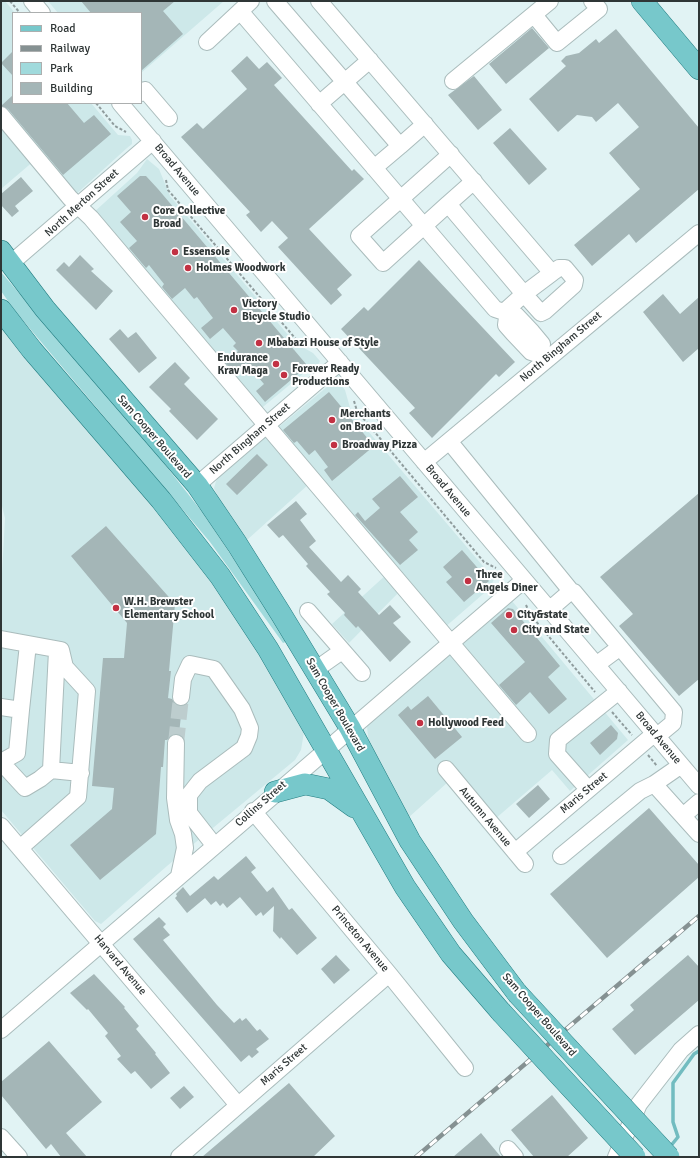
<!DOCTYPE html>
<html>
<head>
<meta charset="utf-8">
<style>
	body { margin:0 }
	#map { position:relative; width:700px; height:1158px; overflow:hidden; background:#e1f3f4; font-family:Signika,sans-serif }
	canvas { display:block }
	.frame { position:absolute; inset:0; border:2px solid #2f3636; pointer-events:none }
	.legend { position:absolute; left:12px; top:12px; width:130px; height:92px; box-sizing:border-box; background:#fff; border:1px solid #acafaf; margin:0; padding:5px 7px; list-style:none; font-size:12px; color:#2f3636 }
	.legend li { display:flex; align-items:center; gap:8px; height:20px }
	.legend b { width:20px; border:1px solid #acafaf }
</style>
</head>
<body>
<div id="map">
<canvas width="700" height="1158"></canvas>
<div class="frame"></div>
<ul class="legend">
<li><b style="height:5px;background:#77c8cb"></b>Road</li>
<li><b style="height:5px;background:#859192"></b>Railway</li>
<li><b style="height:11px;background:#a0dadc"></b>Park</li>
<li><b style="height:11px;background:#a4b6b7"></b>Building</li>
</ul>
</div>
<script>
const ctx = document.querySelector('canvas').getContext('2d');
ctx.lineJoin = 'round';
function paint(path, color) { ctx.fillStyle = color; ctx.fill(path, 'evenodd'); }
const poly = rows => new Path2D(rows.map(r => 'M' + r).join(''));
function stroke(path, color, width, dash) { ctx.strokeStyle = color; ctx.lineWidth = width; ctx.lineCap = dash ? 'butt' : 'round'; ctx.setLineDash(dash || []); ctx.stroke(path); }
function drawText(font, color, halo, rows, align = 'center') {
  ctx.font = font + ' Signika,sans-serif'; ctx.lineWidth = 4; ctx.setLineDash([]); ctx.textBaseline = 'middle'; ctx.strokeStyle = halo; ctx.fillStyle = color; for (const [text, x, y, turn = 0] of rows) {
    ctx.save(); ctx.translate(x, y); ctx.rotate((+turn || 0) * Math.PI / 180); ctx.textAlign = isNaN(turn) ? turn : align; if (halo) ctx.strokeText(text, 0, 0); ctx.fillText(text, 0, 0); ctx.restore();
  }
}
paint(poly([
	[1,1,5,1,15,13,13,13,13,103,91,103,118,135,130,136,132,140,132,144,127,148,73,197,1,110],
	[48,1,224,1,141,73,141,13,58,13],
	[1,118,35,160,1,189],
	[147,159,159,169,170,196,295,343,313,353,320,361,317,367,310,368,258,411,93,213,137,173],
	[1,323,194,555,243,625,304,732,301,750,295,760,167,866,101,924,95,921,1,810,1,592,5,518,1,502],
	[334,376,345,390,351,411,494,579,490,588,444,628,274,431,328,386,329,381],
	[267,434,310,483,247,540,222,506,214,488,217,478],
	[387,574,401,590,349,643,332,624],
	[512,601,628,740,570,791,552,770,495,819,458,773,408,818,369,747,367,726,375,714,456,643,506,603]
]), '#cde8e9');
paint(poly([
	[1,272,155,452,203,513,288,641,283,643,210,542,15,311,1,291]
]), '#a0dadc');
stroke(poly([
	[669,1148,678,1137,673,1122,673,1083,694,1054,699,1051]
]), '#72bcc0', 3.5);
paint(poly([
	[81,1,175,1,163,11,183,34,141,71,141,13,91,13],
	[532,28,549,48,506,84,489,64],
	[616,29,699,128,699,189,636,243,629,234,592,266,574,245,640,189,609,153,639,127,618,103,596,122,592,117,577,115,558,132,529,99,566,66,561,61,566,56,579,53,596,39,599,43],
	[13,51,13,76,1,63],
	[247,56,259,69,267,62,282,78,274,85,352,171,354,169,364,179,309,229,352,275,337,289,342,295,331,305,278,247,288,238,272,221,261,232,246,215,250,212,181,137,197,123,203,129,247,89,231,71],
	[474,76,502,110,478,130,448,95],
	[13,95,13,103,67,103,84,123,94,115,111,134,63,175,8,109,1,106],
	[510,128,547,169,529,185,493,143],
	[140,176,146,176,158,189,306,364,305,368,265,402,256,391,264,384,246,363,234,373,225,362,238,351,233,346,236,343,223,328,210,339,201,328,213,318,197,297,194,299,185,288,172,299,162,287,164,284,149,265,146,268,129,248,137,241,120,222,131,212,117,196],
	[21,177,33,191,15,206,19,211,12,217,1,205,1,194],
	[80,255,94,269,91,271,113,291,96,310,56,270,64,262,69,267],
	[419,260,515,362,499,377,496,374,432,438,409,413,415,408,341,329,364,307,368,311],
	[663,294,680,314,699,297,699,348,683,362,643,312],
	[120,329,128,338,136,332,157,358,139,373,109,339],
	[175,362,190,378,184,384,218,419,197,440,169,411,171,409,149,387],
	[329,392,374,446,332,481,324,470,328,467,315,450,309,455,297,441,294,443,283,430],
	[257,454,268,465,237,495,226,484],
	[400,476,418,497,400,512,418,532,409,540,418,550,400,565,355,515,358,512,365,521,380,508,372,499],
	[699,493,699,679,679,696,619,626,633,614,600,577],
	[296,501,307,514,300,520,316,541,309,547,341,582,348,575,361,589,358,592,379,615,390,605,401,617,393,623,411,642,390,662,358,626,356,628,344,615,345,613,327,594,330,592,306,566,308,564,283,535,279,538,267,525],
	[106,526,175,604,169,671,171,671,168,698,172,699,176,705,182,706,179,734,172,735,167,740,165,740,163,767,161,767,156,834,100,880,70,845,112,809,114,788,92,786,103,658,124,658,127,623,71,556],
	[462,550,489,581,464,602,446,582,452,577,443,567],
	[508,608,513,609,560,666,548,677,567,699,549,714,530,692,516,705,499,685,525,662,491,623],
	[428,696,462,737,435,759,398,715,408,706,411,710],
	[611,725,618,733,617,739,600,755,590,743],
	[538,785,550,799,529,818,516,804],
	[649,808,699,865,699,877,607,958,550,894],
	[246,856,256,868,251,872,267,892,273,887,289,910,292,908,317,938,297,955,281,937,280,939,273,931,274,906,263,916,261,912,256,916,240,897,227,908,223,903,220,906,216,901,211,905,205,898,187,913,175,898,177,896,176,894,183,887,190,896,214,876,218,880],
	[159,917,166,924,163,927,170,935,163,940,217,1005,234,1023,240,1018,242,1021,246,1018,257,1031,260,1029,269,1039,256,1049,259,1052,252,1058,249,1055,241,1062,133,939],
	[336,955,350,970,334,984,321,969],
	[688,955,699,967,699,1000,635,1055,612,1029,634,1010,630,1005],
	[94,974,125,1007,124,1008,139,1026,136,1029,156,1053,155,1054,170,1073,151,1089,135,1071,131,1074,117,1059,121,1056,105,1036,108,1033,88,1009,87,1010,70,993],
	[49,1041,102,1102,66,1133,87,1157,61,1157,51,1144,46,1149,1,1095,1,1082],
	[289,1083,335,1136,313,1157,202,1157],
	[184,1086,194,1097,180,1109,170,1098],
	[552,1095,588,1138,567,1157,534,1157,511,1130],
	[481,1133,501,1157,453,1157]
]), '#a4b6b7');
stroke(poly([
	[176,743,181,697]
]), '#bdcdce', 16, [16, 8]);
const minor = poly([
	[32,1,42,13],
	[275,1,400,146,425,124],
	[319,1,552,273,559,268,565,268,575,280,574,285,545,311,541,313,524,294,504,312],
	[240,11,495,309,504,312,507,317,506,325,513,333,531,352,540,355,546,360],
	[534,15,557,43,599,9,592,1],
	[207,42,251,1],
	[453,81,550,1],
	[141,93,145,90,169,118],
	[120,103,699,786],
	[319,104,370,60],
	[1,115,70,198,91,218,528,734],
	[374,168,400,146],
	[474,181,448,204,524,294,552,273],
	[448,204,383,263,359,236,451,154],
	[10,264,153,141],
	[507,317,516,315,532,332,542,344,540,355],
	[449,441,571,591],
	[424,462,699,233],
	[197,485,340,362],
	[549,610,571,591,574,592,674,712,673,723,656,737],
	[308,611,362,673],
	[1,639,61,650,65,667,87,691,78,797,20,848],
	[596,665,619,648],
	[315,670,342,651],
	[181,697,183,679,190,664,214,669,242,709,250,728,249,736,244,748,200,781,189,795,189,813,214,845],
	[1,707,21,710,28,644],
	[176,743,175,798,178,820,183,834,185,848,179,876],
	[1,762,25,788,40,779,51,770,81,773],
	[1,762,17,753,21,710],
	[680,766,654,784,699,834],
	[446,769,525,864],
	[51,770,57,651],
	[588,789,557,754,558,740,619,691],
	[253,811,389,974,465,1068],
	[683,816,699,802],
	[1,826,238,1105],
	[515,852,654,734],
	[561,856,640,791,654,784],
	[1,1030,524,580],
	[1,1137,19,1157],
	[508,1149,515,1157],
	[179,1157,389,974],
	[616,1157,639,1104,681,1050,699,1034]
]);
const major = poly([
	[642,1,699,69],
	[1,251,45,309,197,485,237,544,281,614,350,728,410,841,463,921,517,993],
	[1,310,32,350,161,500,220,576,268,649,405,887,451,954,501,1012],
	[275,792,305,784,329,789,354,807]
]);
stroke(minor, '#aabcbc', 18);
stroke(major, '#237d81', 22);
stroke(poly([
	[10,1,20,13],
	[96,103,115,126,126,132],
	[166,180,168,190,301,345,308,347],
	[354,401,357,411,484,562,496,568],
	[526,605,530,614,595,692],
	[612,712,632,735],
	[648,755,657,766]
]), '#8f9c9d', 2, [3, 2]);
stroke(minor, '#fff', 16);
stroke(major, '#77c8cb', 21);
const rail = poly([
	[416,1157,699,916]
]);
stroke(rail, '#859192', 4.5);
stroke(rail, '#fff', 3, [9]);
const majorBridge = poly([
	[517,993,669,1157],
	[501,1012,635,1157]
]);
stroke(majorBridge, '#237d81', 22, []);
stroke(majorBridge, '#77c8cb', 21);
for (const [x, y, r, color] of [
	[145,217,4,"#c23143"],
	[175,252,4,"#c23143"],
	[188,268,4,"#c23143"],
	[234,310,4,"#c23143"],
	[259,343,4,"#c23143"],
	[276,364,4,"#c23143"],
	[284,375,4,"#c23143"],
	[332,420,4,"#c23143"],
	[334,445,4,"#c23143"],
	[468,581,4,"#c23143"],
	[116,608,4,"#c23143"],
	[509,615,4,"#c23143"],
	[514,630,4,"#c23143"],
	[420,723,4,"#c23143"]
]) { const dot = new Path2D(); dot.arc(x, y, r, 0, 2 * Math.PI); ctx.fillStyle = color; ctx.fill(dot); stroke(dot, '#fff', 1.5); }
drawText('11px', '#2f3636', '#fff', [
	["Broad Avenue",177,170,50],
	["North Merton Street",82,203,-42],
	["North Bingham Street",561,347,-40],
	["Sam Cooper Boulevard",154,437,49],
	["North Bingham Street",250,439,-41],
	["Broad Avenue",448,491,50],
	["Sam Cooper Boulevard",335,705,60],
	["Broad Avenue",658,738,50],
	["Maris Street",584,793,-40],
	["Collins Street",261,804,-41],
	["Autumn Avenue",485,817,50],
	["Princeton Avenue",360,939,50],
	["Harvard Avenue",120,965,50],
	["Sam Cooper Boulevard",539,1015,49],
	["Maris Street",284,1065,-41]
]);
drawText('bold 11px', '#2f3636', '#fff', [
	["Core Collective",153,211],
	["Broad",153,224],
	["Essensole",183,252],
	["Holmes Woodwork",196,268],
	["Victory",242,304],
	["Bicycle Studio",242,317],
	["Mbabazi House of Style",267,343],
	["Endurance",268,358,"right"],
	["Krav Maga",268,371,"right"],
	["Forever Ready",292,369],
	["Productions",292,382],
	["Merchants",340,414],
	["on Broad",340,427],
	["Broadway Pizza",342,445],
	["Three",476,575],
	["Angels Diner",476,588],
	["W.H. Brewster",124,602],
	["Elementary School",124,615],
	["City&state",517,615],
	["City and State",522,630],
	["Hollywood Feed",428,723]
], 'left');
</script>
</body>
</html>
